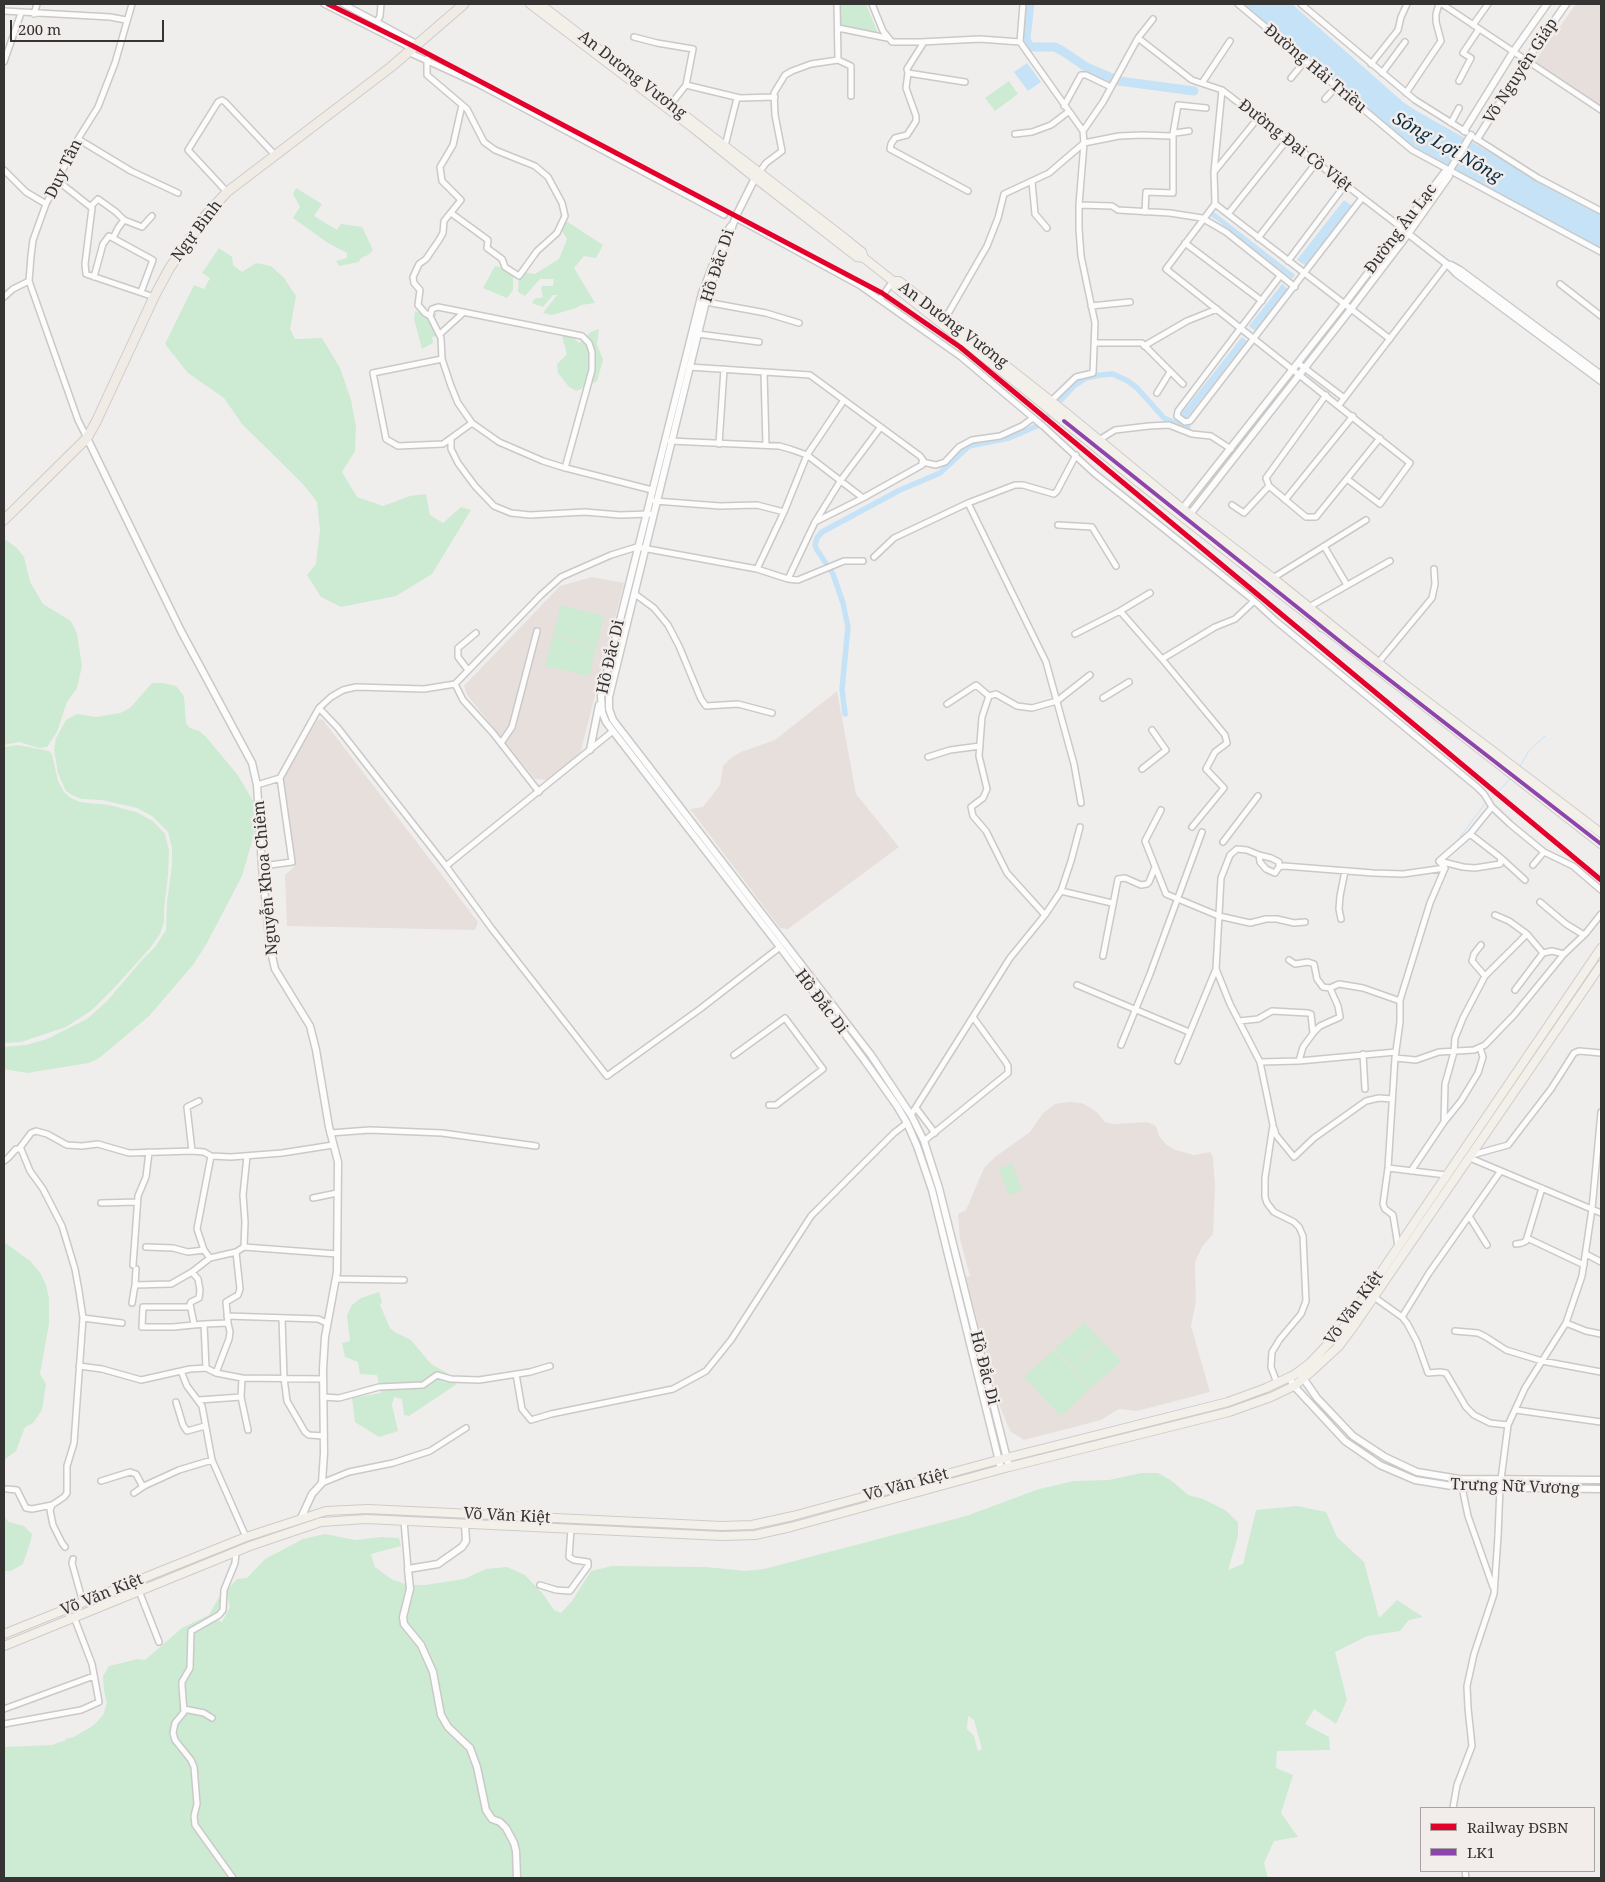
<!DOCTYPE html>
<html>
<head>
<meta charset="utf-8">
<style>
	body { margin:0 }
	#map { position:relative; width:1605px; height:1882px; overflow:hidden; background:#f0eeec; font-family:"Noto Serif",serif }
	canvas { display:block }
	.frame { position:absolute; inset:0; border:5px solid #353433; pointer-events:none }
	.legend { position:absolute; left:1420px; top:1807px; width:175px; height:65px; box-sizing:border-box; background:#f2edea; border:1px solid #a6a3a1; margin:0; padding:6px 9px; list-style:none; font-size:15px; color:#353433 }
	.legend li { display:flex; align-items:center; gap:10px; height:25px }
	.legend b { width:25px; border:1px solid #a6a3a1 }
	.scale { position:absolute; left:10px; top:20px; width:154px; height:22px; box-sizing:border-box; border:2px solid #353433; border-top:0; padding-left:6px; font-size:15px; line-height:18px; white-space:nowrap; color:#353433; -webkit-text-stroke:4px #f2edea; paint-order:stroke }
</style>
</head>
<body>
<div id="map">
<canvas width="1605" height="1882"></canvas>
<div class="frame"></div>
<ul class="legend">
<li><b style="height:6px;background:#e4002b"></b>Railway ĐSBN</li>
<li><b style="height:6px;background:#8e44ad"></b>LK1</li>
</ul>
<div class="scale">200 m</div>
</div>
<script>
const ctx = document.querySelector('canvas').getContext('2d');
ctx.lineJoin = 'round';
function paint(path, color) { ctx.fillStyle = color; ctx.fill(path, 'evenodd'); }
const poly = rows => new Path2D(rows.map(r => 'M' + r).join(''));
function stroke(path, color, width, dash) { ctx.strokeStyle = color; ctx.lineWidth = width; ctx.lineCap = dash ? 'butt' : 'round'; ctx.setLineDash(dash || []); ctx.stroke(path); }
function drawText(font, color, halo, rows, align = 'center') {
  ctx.font = font + ' "Noto Serif",serif'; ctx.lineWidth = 5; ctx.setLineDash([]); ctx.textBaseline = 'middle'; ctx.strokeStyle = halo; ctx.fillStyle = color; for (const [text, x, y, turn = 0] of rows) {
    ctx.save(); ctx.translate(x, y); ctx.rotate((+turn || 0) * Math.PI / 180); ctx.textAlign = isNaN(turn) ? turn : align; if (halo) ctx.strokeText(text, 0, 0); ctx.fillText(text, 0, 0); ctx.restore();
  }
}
paint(poly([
	[1576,4,1601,4,1601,109,1533,64],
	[592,577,624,583,580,754,547,780,535,779,467,695,464,686,560,586],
	[837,691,856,794,899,847,788,929,780,928,690,809,703,807,720,785,723,766,731,758,741,752,775,740],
	[318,719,323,720,478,922,475,930,287,926,285,875,294,867,283,778],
	[1069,1102,1082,1103,1097,1112,1105,1122,1113,1124,1147,1122,1156,1126,1159,1136,1167,1145,1176,1150,1194,1155,1210,1152,1213,1157,1215,1186,1213,1234,1202,1247,1195,1262,1196,1301,1191,1326,1210,1392,1137,1411,1119,1409,1101,1420,1024,1440,1010,1431,998,1402,966,1277,970,1276,960,1239,958,1214,966,1210,984,1168,995,1157,1030,1132,1043,1113,1055,1104]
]), '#e7dfdb');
paint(poly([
	[833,4,866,4,878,33,885,39,835,30],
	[1009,81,1018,94,995,111,985,98],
	[296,188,322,204,314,216,337,230,341,224,362,227,373,250,368,255,361,258,359,262,339,266,336,261,347,258,347,253,328,243,293,218,300,207,293,194],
	[566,221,603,245,596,258,584,256,574,268,595,303,581,305,576,308,552,315,543,313,557,295,553,295,543,307,532,303,534,299,543,297,541,290,542,286,553,286,554,279,540,279,525,296,518,292,519,271,535,274,559,259,567,239,561,229],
	[219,248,232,257,233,265,242,272,256,263,271,266,284,278,296,296,290,329,295,339,322,338,340,368,351,400,356,427,355,451,342,472,357,497,383,506,410,496,426,494,430,515,443,523,461,507,471,510,432,574,396,596,341,607,321,597,307,575,316,564,320,530,317,502,303,484,242,424,224,398,188,373,165,344,194,285,204,289,210,278,202,273],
	[495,266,513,270,513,290,507,298,483,288],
	[415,311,428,315,437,313,434,320,438,329,437,336,432,337,433,343,422,349,414,319],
	[599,329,597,344,603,360,597,381,577,391,569,387,558,373,557,364,567,354,562,336,570,334,579,343,591,332],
	[6,540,17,548,24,557,30,582,43,604,71,621,77,634,82,666,77,688,67,702,57,732,47,747,39,748,19,742,4,745,4,541],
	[561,605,604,616,597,646,553,635],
	[553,636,596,647,589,676,545,666],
	[152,683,162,683,176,686,184,696,186,723,190,728,199,731,206,737,237,774,255,804,256,815,255,831,242,876,207,943,193,965,149,1016,115,1045,99,1058,89,1063,27,1073,4,1069,4,1047,26,1045,47,1039,87,1019,107,1001,143,959,155,947,166,930,167,902,172,865,172,848,168,832,152,816,137,808,102,800,81,799,72,795,66,791,58,773,54,750,56,738,66,720,77,714,96,717,120,713,130,708],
	[18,745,49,751,52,754,58,781,64,792,71,798,80,802,109,805,136,812,153,821,165,834,169,850,168,875,164,909,164,922,160,934,151,947,114,988,92,1010,66,1027,21,1042,4,1043,4,747],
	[1012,1163,1022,1190,1009,1195,999,1169],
	[4,1242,30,1261,41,1274,46,1285,49,1298,49,1324,40,1374,46,1384,42,1410,33,1423,25,1427,16,1451,4,1460],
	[379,1292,382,1302,380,1305,390,1328,396,1333,411,1340,431,1364,447,1373,457,1384,409,1416,404,1415,402,1399,394,1397,392,1405,398,1431,379,1437,355,1422,352,1398,381,1393,377,1375,360,1374,358,1362,345,1357,342,1343,350,1341,347,1315,352,1305,361,1298],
	[1084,1322,1102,1341,1073,1368,1055,1349],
	[1103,1342,1121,1361,1091,1388,1073,1369],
	[1054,1350,1090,1389,1061,1416,1024,1377],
	[1141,1473,1158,1473,1172,1481,1188,1495,1203,1499,1225,1510,1238,1522,1238,1536,1228,1570,1243,1564,1256,1510,1297,1506,1326,1512,1337,1537,1364,1562,1379,1618,1397,1600,1423,1617,1409,1620,1400,1631,1367,1636,1335,1652,1347,1700,1336,1724,1314,1709,1305,1724,1329,1737,1330,1750,1277,1751,1276,1768,1293,1775,1281,1813,1298,1837,1274,1841,1264,1863,1268,1878,4,1878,4,1747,52,1745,66,1740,65,1739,74,1737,94,1725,103,1715,107,1703,104,1691,103,1676,109,1666,138,1659,145,1660,182,1628,209,1615,219,1597,221,1604,221,1614,216,1619,222,1622,230,1607,226,1591,237,1579,247,1578,265,1559,303,1539,325,1534,355,1540,381,1537,399,1538,401,1546,371,1554,375,1567,391,1579,408,1585,425,1585,464,1579,486,1569,507,1567,525,1575,543,1594,554,1610,561,1613,572,1601,591,1571,612,1566,706,1567,746,1571,764,1569,966,1516,1039,1489,1074,1481,1109,1480],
	[968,1716,974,1720,982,1749,978,1751,974,1736,967,1729],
	[4,1517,9,1522,24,1526,32,1534,30,1543,23,1564,11,1571,4,1571]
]), '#cdead2');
paint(poly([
	[1242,4,1292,4,1403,102,1415,110,1601,215,1601,250,1401,139],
	[1027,63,1041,82,1028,91,1014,72],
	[1344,200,1352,206,1306,266,1297,260],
	[1214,212,1295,275,1292,279,1211,216],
	[1282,284,1288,289,1255,331,1249,326],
	[1242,337,1247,341,1186,419,1181,414]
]), '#c5e2f7');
stroke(poly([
	[1519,768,1529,751,1545,736],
	[1491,799,1510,779],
	[1460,837,1487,801]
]), '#c5e2f7', 1);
stroke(poly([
	[1061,400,1074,386,1086,378,1100,375,1113,374,1128,381,1137,388,1164,418,1180,425,1188,427],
	[845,714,842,689,848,627,843,603,833,574,817,550,815,545,817,538,822,532,900,490,940,473,969,446,1009,438,1037,426,1049,415]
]), '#c5e2f7', 5.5);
stroke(poly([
	[1030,4,1026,38,1028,44,1032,47,1055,47,1064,52,1086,67,1119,81,1194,91]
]), '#c5e2f7', 9);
const minor = poly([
	[324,4,411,48],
	[343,4,377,22,380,16,381,4],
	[837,4,838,60],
	[872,4,883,31,892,42,921,42,980,39,1020,42],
	[1023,4,1020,42,1083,131],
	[1238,4,1412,150,1601,252],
	[1301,4,1415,100,1466,132],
	[1442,4,1601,110],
	[4,11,110,17,126,20],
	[34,14,37,4],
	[377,22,417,44],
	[1473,25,1488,4],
	[838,28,887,38],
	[634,37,657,43,693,49,686,85,671,104],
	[1138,38,1192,80,1222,90,1402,228],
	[924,42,907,69,908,73,965,82],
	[408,52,478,84,724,215],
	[427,59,427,75,467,109,484,142,495,150,535,166,548,177,562,203,565,216,557,233,537,251,519,276,505,267,502,259,487,248,488,240,451,213],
	[4,62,21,13],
	[1371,64,1398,30,1401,17,1407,4],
	[908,73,906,88,916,116,916,121,907,135,895,138,891,144,890,149,968,191],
	[1382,73,1405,42],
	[1291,78,1305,61],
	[1459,81,1471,58,1463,53,1479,29],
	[1202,83,1230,41],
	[686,85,740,98,775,97],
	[1222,90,1214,172,1215,204,1390,339],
	[1406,93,1441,41,1436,22,1436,14,1439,4],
	[1325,99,1336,87],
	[1064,106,1081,75,1086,75,1111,87],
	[1451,123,1459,108],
	[1015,134,1032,132,1051,125,1068,112],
	[1475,138,1538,178,1601,211],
	[78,139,131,171,178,193],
	[725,146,737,98],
	[4,170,26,192,46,204],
	[1214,172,1258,118],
	[758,174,766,163,782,151,775,115,774,93,785,75,792,71,811,64,838,60,851,66,851,96],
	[58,181,92,208,85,264,86,274,154,297],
	[1032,182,1035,214,1047,228],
	[227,192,188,150,218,102,222,100,225,102,275,155],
	[1215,204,1166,269,1410,463,1380,504,1347,479],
	[1079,205,1112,206,1118,210,1170,213,1202,218,1226,232,1295,287],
	[91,206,98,199,116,212,124,220,142,227,152,216],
	[1145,212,1146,192,1173,193,1173,134,1178,105,1206,108],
	[1228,214,1287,140],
	[736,218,859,285,961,357,1044,427,1094,473,1252,599,1276,621,1477,787,1484,794,1492,807,1510,824,1544,852,1573,866,1601,890],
	[113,238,118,228,124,220],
	[1258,238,1316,163],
	[1185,243,1262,301],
	[1288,261,1345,185],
	[1280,276,1178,411,1177,416,1185,422,1190,421,1362,198],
	[94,277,103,244,109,236,153,260,141,292],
	[1560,284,1601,316],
	[4,297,13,289,29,281],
	[880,299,893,281],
	[706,302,766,313,799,323],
	[1091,306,1130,302],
	[430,316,425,313,418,305,420,290,414,283,413,277,419,264,426,259,439,240,443,233,444,221,461,200,442,181,440,167,453,145,462,105],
	[945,319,987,246,998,218,1004,194,1049,173,1084,143,1083,131,1103,102,1138,38,1153,19],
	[440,334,463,313],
	[698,334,759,342],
	[1096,343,1142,343,1183,384],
	[1144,346,1187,321,1217,309],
	[442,359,373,373,386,439,398,446,443,444,472,423],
	[1298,363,1344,398],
	[689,367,810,375,920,456,923,460,922,465,863,498,815,522],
	[764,372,766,445],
	[1157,393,1170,372],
	[1326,395,1266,478,1269,486,1306,517,1316,517,1380,438],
	[1051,401,1076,377,1093,373,1095,323,1081,256,1079,229,1079,205,1084,143,1119,136,1142,135,1171,136,1175,133,1189,131],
	[1339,405,1447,264],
	[87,438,78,420,29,281,31,256,33,240,46,204,78,139,98,107,115,63,132,4],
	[451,440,451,449,458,463,475,486,494,506,511,513,530,515,585,512,620,515,649,514],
	[1099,440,1115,430,1149,426,1169,425,1192,434,1211,436,1231,449],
	[670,441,779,446,790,449,807,455,863,498],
	[719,444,724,369],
	[922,462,936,465,945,462,959,447,972,440,1000,436,1022,426,1033,418],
	[565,468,592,370,592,352,589,343,582,336,438,307,432,309,430,316,441,338,442,359,451,386,458,403,472,423,499,442,543,461,562,467,652,490],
	[1285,500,1353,416],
	[655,501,720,506,757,505,784,512],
	[968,503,1015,485,1023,485,1054,494,1057,491,1076,455],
	[1232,505,1244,513,1269,486],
	[1058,525,1092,527,1116,566],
	[1324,546,1347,585],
	[874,557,894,538,968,503,1046,662,1074,764,1081,803],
	[757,569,784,512,807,455,844,400],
	[1273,578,1366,520],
	[788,579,815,522,841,480,880,428],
	[635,594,654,608,668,625,679,646,701,699,706,706,738,704,772,713],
	[1309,607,1390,561],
	[1120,611,1162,659,1225,735,1227,743,1215,752,1206,769,1224,788,1192,827],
	[1075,634,1120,611,1150,593],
	[1162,659,1215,627,1235,619,1254,601],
	[1378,663,1432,598,1435,584,1434,569],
	[468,670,458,657,458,648,476,633],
	[455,684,463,700,493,733,539,792],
	[1103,698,1129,682],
	[947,704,976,685,989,696],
	[319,708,338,728,446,866,492,929,607,1076,700,1009,780,947],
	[501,743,512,727,537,631],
	[928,757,950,750,980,746],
	[1142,769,1166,750,1152,730],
	[257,785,280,778,319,708,331,697,343,690,356,687,424,689,455,684,541,595,561,577,611,555,637,547,757,569,788,579,798,580,844,561,863,561],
	[1161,810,1145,841,1166,894,1219,916,1250,923,1266,919,1277,919,1294,923,1305,922],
	[1223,842,1258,796],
	[1259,855,1271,858,1279,862,1279,867],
	[1501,858,1525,880],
	[1439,861,1463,867,1475,868,1500,864,1501,858,1470,834],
	[1533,865,1544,852],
	[262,866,292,862,280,778],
	[446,866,613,731],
	[1061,891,1112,903],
	[1540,902,1566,924,1584,935],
	[1045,915,1007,873,986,831,973,816,971,807,983,798,987,789,979,756,982,717,989,696,996,694,1017,706,1032,708,1057,701,1090,675],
	[1495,915,1509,921,1527,934,1543,953,1552,951,1564,954],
	[1341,919,1339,909,1340,896,1345,871],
	[1481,945,1474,954,1472,961,1485,976],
	[1103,956,1118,879,1125,878,1141,885,1147,884,1149,882,1155,867],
	[1289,960,1295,964,1308,962,1314,964,1317,979,1323,987,1330,988,1339,984,1363,988,1400,1001],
	[1077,985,1189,1032],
	[1515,990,1543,953],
	[1239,1021,1258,1019,1272,1011,1308,1013,1311,1014,1313,1033],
	[1121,1045,1150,974,1202,832],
	[1363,1054,1365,1089],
	[734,1055,785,1018,823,1069,776,1105,769,1105],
	[1395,1058,1416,1060,1439,1052,1474,1050,1485,1045,1514,1015,1564,954,1586,933,1601,914],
	[1178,1061,1216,969],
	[1299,1061,1303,1047,1314,1032,1320,1026,1340,1017,1338,1006,1330,988],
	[1260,1062,1299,1061,1396,1052],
	[916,1108,935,1133],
	[911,1115,1010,958,1045,915,1061,891,1071,861,1080,827],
	[1444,1122,1445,1084,1454,1052,1455,1038,1463,1018,1485,976,1527,934],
	[1274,1128,1276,1135,1294,1157,1314,1138,1366,1101,1379,1098,1392,1099],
	[330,1133,370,1130,442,1133,536,1146],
	[924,1141,1008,1073,1008,1066,1005,1061,973,1017],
	[19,1149,31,1133,36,1131,47,1134,67,1145,82,1146,98,1144,129,1153,192,1151,204,1152,211,1156,231,1157,282,1153,333,1145],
	[192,1151,187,1107,199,1101],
	[1472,1155,1508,1145,1551,1089,1574,1053,1579,1051,1601,1053],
	[1470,1158,1601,1213],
	[4,1161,8,1158,16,1149,21,1149,30,1171,43,1189,62,1226,75,1269,79,1291,83,1318,74,1443,67,1466,67,1493,64,1497,52,1505,50,1510,53,1525,62,1543,65,1547],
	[1388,1168,1446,1175],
	[1411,1171,1444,1122,1461,1101,1478,1073,1483,1057,1480,1048],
	[313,1198,337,1193],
	[101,1203,137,1202],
	[1469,1216,1487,1245],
	[1527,1238,1584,1265],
	[1516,1244,1522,1243,1526,1241,1542,1188],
	[1398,1246,1393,1215,1385,1209,1383,1204,1388,1168,1395,1058,1400,1022,1400,1000,1430,903,1445,868,1439,861,1470,834,1492,807],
	[146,1247,173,1248,188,1252,204,1250],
	[244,1247,245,1222,243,1195,247,1156],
	[1586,1254,1601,1262],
	[210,1258,204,1250,197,1229,211,1156],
	[133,1265,138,1196,146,1177,149,1152],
	[136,1269,135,1285,171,1284,192,1272,210,1258,236,1252,244,1247,337,1254],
	[192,1272,198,1279,200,1290,199,1298,191,1302,190,1304,194,1324],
	[336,1279,404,1280],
	[1374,1297,1402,1317,1407,1323,1417,1342,1428,1373,1440,1372,1446,1373,1466,1407,1474,1415,1490,1423,1508,1425],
	[132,1303,135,1285],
	[190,1307,143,1307,142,1327,173,1327,204,1324,228,1323,226,1302,238,1295,240,1289,236,1252],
	[227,1316,318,1319,327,1323],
	[1402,1317,1429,1273,1500,1172],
	[83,1318,122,1323],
	[282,1318,284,1378,287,1401,305,1432,309,1435,324,1436],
	[1566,1323,1586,1331,1601,1334],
	[204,1324,206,1368],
	[1455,1331,1478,1333,1486,1337,1506,1350,1542,1361,1601,1372],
	[79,1366,102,1369,141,1380,190,1369,206,1368,216,1373,242,1378,323,1379],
	[181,1371,187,1386,202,1406,212,1460,246,1537],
	[216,1373,229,1339,230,1332,228,1323],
	[516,1374,522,1409,531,1420,551,1414,673,1389,706,1371,731,1340,811,1216,894,1133,907,1123],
	[1277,1383,1271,1367,1272,1352,1280,1339,1301,1314,1306,1301,1303,1236,1299,1227,1294,1222,1274,1212,1267,1203,1265,1197,1265,1178,1273,1125,1260,1062,1230,1004,1216,969,1221,878,1230,855,1237,849,1247,850,1259,855,1260,862,1266,869,1275,873,1279,867,1284,866,1373,873,1403,874,1445,868],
	[241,1397,248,1430],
	[323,1397,339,1398,379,1387,423,1385,437,1375,451,1379,479,1380,530,1372,550,1366],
	[199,1400,241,1397,242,1378],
	[176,1402,183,1425,187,1431,205,1426],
	[1516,1410,1601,1422],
	[101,1481,130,1472,136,1474,143,1487],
	[322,1483,349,1472,393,1463,430,1451,466,1428],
	[1462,1487,1468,1516,1493,1587],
	[7,1489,17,1490,26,1508,32,1509,52,1505],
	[134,1493,144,1486,179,1470,212,1460],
	[404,1521,408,1569],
	[73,1559,72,1563,83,1603],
	[540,1585,556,1590,570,1591,588,1566,588,1562,574,1560,569,1557,571,1529],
	[139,1591,159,1642],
	[4,1709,94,1676],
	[184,1709,204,1713,212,1718],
	[4,1724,81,1710,99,1702,92,1664,74,1617],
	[1453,1808,1457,1785,1472,1746,1468,1708,1467,1686,1474,1654,1494,1594,1498,1536,1500,1487,1508,1425,1525,1388,1566,1323,1582,1276,1592,1209,1601,1112],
	[1465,1871,1466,1878],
	[233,1878,195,1825,194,1816,197,1804,194,1767,191,1760,175,1740,173,1733,175,1723,184,1712,182,1686,182,1682,190,1668,191,1631,219,1615,223,1610,224,1590,235,1563,236,1552]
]);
const tertiary = poly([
	[1464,131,1513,52,1547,4],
	[1477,139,1526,61,1566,4],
	[755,178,736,216,708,293,609,697,609,709,613,720,871,1055,911,1115,924,1141,939,1188,1009,1467],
	[731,226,724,236,702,293,601,696,602,712,606,722,780,947,865,1061,897,1106,907,1123,917,1146,932,1190,1001,1469],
	[1406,232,1447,264,1457,274,1601,381],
	[1451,265,1460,270,1601,375],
	[87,438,181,631,252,763,257,785,262,866,270,947,275,969,310,1026,316,1050,329,1127,338,1162,337,1272,325,1337,323,1369,324,1453,322,1483,312,1494,301,1518],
	[1180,512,1349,298,1444,173,1448,173],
	[1187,518,1351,309,1408,234,1449,176,1448,173,1471,135],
	[590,750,599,705],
	[1301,1375,1317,1398,1353,1436,1385,1457,1417,1472,1459,1479,1601,1480],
	[1289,1377,1294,1386,1345,1441,1380,1465,1415,1480,1458,1487,1601,1489],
	[465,1524,466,1541,462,1547,438,1564,408,1569,410,1589,403,1617,404,1624,421,1645,433,1672,441,1715,448,1727,470,1748,477,1767,486,1810,492,1819,500,1822,506,1828,514,1843,516,1851,517,1878]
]);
const primary = poly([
	[530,4,693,128,755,178,857,257,864,258,893,281,899,281,1070,416,1183,509,1273,578,1407,686,1601,833],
	[540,4,842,236,862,252,864,258],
	[893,281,895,287,1028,392,1134,479,1601,844],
	[4,1634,246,1537,326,1511,368,1509,722,1526,752,1525,793,1516,998,1460,1228,1402,1266,1388,1294,1375,1310,1363,1343,1328,1601,948],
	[4,1646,250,1546,321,1522,366,1519,722,1536,755,1535,791,1527,1009,1467,1229,1412,1271,1397,1294,1386,1311,1372,1339,1346,1354,1326,1601,965]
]);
const trunk = poly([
	[4,520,87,438,96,422,154,297,169,269,205,216,227,192,391,67,464,4],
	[1322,627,1327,622],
	[1374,667,1378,663]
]);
stroke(minor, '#cac9c7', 8);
stroke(tertiary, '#cac9c7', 9);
stroke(primary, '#cdcccb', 10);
stroke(trunk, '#cdcccb', 11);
stroke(minor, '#fdfcfc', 5);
stroke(tertiary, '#fdfcfc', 6);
stroke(primary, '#f3f0ea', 8);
stroke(trunk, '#f0ebe4', 9);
stroke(poly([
	[1064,421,1347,647,1601,844]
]), '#8e44ad', 4);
stroke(poly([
	[328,4,413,46,882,293,960,347,1601,880]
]), '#e4002b', 5);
drawText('16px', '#353433', '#f2edea', [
	["Đường Hải Triều",1315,69,40],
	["Võ Nguyên Giáp",1521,71,-57],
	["An Dương Vương",632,75,38],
	["Đường Đại Cồ Việt",1295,146,38],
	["Duy Tân",64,169,-64],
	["Đường Âu Lạc",1401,229,-53],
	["Ngự Bình",197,231,-53],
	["Hồ Đắc Di",718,266,-72],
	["An Dương Vương",953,325,37],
	["Hồ Đắc Di",611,657,-77],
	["Nguyễn Khoa Chiêm",266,878,-95],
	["Hồ Đắc Di",821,1002,53],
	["Võ Văn Kiệt",1354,1308,-54],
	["Hồ Đắc Di",984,1368,76],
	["Võ Văn Kiệt",906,1485,-15],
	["Trưng Nữ Vương",1515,1487,2],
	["Võ Văn Kiệt",507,1516,3],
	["Võ Văn Kiệt",102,1595,-22]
]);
drawText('italic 18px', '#0b2d41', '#f2edea', [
	["Sông Lợi Nông",1447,148,30]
]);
</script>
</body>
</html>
